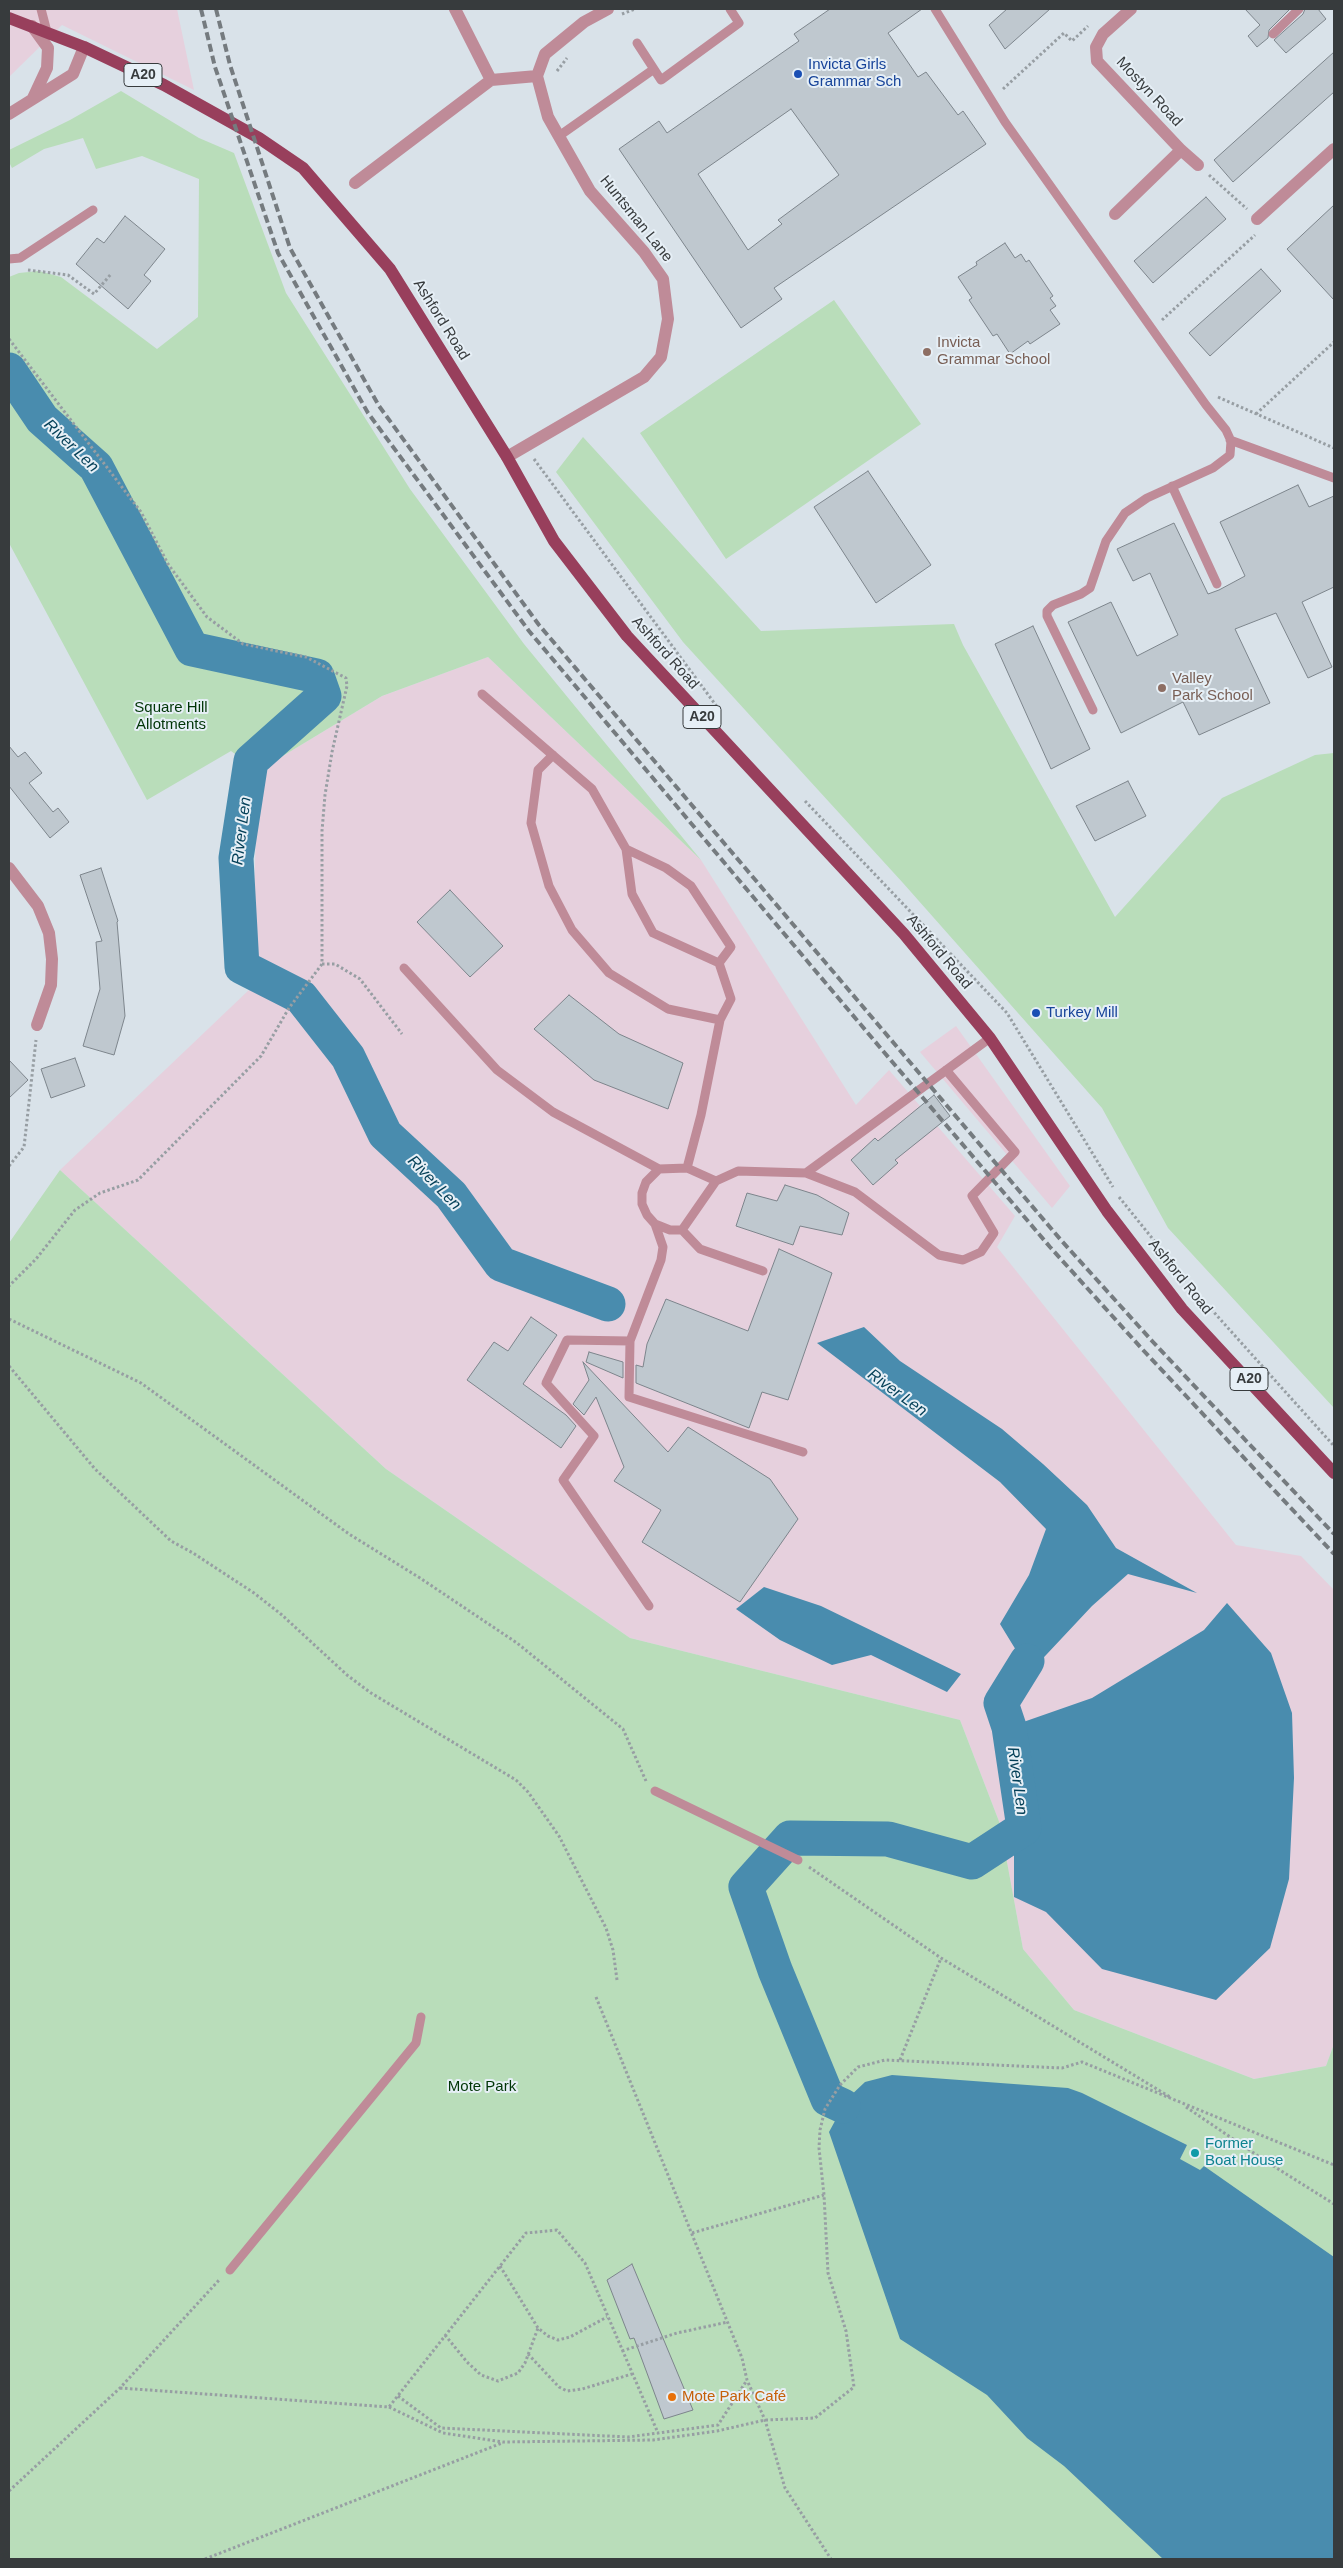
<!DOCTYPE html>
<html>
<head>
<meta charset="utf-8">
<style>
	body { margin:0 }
	#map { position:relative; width:1343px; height:2568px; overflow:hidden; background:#d9e2e9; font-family:Helvetica,sans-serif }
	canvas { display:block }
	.frame { position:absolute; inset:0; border:10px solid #373b3d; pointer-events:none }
</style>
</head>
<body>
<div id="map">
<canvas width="1343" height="2568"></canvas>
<div class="frame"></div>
</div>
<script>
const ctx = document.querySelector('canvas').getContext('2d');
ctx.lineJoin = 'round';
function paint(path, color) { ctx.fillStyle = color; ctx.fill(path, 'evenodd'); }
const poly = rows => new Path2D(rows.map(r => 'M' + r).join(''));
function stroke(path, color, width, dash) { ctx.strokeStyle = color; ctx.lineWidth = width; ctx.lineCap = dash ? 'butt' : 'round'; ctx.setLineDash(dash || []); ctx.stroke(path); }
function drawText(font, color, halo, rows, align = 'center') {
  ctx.font = font + ' Helvetica,sans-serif'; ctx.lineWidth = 4; ctx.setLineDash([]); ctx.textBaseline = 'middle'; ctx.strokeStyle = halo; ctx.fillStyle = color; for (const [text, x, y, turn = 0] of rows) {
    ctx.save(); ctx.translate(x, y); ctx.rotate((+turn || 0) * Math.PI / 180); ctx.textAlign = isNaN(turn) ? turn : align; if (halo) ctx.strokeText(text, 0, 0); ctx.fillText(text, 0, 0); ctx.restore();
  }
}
paint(poly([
	[9,9,177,9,194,90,62,25,9,77],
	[488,657,701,860,856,1105,889,1070,1015,1216,997,1247,1236,1545,1301,1556,1334,1590,1334,2044,1326,2066,1254,2079,1074,2010,1023,1949,1000,1824,960,1720,630,1638,386,1469,60,1170,251,988,258,771,382,696],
	[956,1026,1070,1186,1052,1208,920,1052]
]), '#e6d0dd');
paint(poly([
	[121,91,199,138,234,153,286,293,410,489,524,644,701,860,488,657,382,696,258,771,231,751,147,800,9,543,9,391,57,439,21,369,9,356,9,277,19,273,39,271,61,277,157,349,198,317,199,179,142,156,96,169,83,138,44,149,12,168,9,162,9,150,70,120],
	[834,300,921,424,726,559,640,433],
	[583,437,761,631,954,624,963,645,1115,917,1222,798,1315,755,1334,753,1334,1408,1168,1228,1102,1108,903,883,683,642,556,472],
	[60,1170,386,1469,630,1638,960,1720,1000,1824,1023,1949,1074,2010,1254,2079,1326,2066,1334,2044,1334,2559,9,2559,9,1243]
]), '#b9ddba');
paint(poly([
	[864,1327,900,1361,1002,1429,1043,1464,1087,1505,1116,1548,1197,1593,1128,1574,1092,1606,1001,1703,989,1698,1022,1660,1000,1624,1029,1575,1046,1529,1000,1482,817,1343],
	[764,1587,821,1606,961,1674,947,1692,871,1655,832,1665,780,1640,736,1609],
	[1227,1603,1271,1653,1292,1713,1294,1778,1289,1879,1270,1948,1216,2000,1102,1969,1046,1912,1014,1897,1014,1848,1024,1828,1013,1759,1001,1743,1009,1727,1092,1698,1204,1630],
	[892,2075,1068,2088,1082,2093,1187,2145,1180,2159,1200,2170,1204,2166,1334,2257,1334,2559,1163,2559,1064,2466,1027,2438,987,2395,900,2339,829,2132,847,2099,865,2082]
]), '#498cae');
stroke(poly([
	[9,370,42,419,96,467,192,649,317,676,324,696,251,761,236,858,242,967,301,997,348,1057,385,1134,451,1195,501,1264,608,1304],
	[843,2106,828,2099,775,1970,746,1887,790,1838,888,1839,972,1862,1024,1828,1009,1727,1001,1703,1027,1661]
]), '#498cae', 35);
const building = poly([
	[830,9,922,9,888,33,918,77,926,72,958,115,963,111,986,144,774,288,782,299,741,328,619,149,659,121,667,133,799,41,794,34,830,9],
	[791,109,839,175,778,220,782,224,748,250,698,174,791,109],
	[1007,9,1050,9,1005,49,989,25,1007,9],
	[1245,9,1290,9,1269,30,1268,38,1257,47,1248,36,1260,25,1245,9],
	[1305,9,1318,9,1326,19,1286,53,1274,40,1303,14,1305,9],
	[1334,52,1334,92,1233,182,1214,160,1334,52],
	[1206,197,1226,219,1153,283,1134,261,1206,197],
	[1334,205,1334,300,1287,249,1334,205],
	[125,216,165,249,144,275,151,281,128,309,76,264,97,238,104,243,125,216],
	[1005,243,1015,258,1021,254,1026,262,1029,260,1053,296,1050,298,1056,306,1050,310,1060,324,1030,344,1028,341,1010,354,997,334,993,336,969,300,972,298,958,277,977,265,976,262,1005,243],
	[1261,269,1281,291,1210,356,1189,333,1261,269],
	[868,471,931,565,876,603,814,507,868,471],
	[1298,485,1309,507,1334,496,1334,587,1302,602,1332,667,1308,678,1276,613,1235,629,1270,703,1199,735,1183,702,1121,733,1068,622,1111,602,1137,656,1178,635,1150,573,1133,581,1117,549,1174,523,1208,594,1219,590,1245,576,1220,522,1298,485],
	[1033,626,1090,749,1051,769,995,644,1033,626],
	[9,746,18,757,25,752,42,773,29,783,53,812,58,808,69,822,50,838,9,786,9,746],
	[1128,781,1146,816,1095,841,1076,806,1128,781],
	[101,868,118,921,117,922,125,1016,114,1055,83,1046,100,989,96,942,102,941,80,875,101,868],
	[450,890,503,946,470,977,417,922,450,890],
	[569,995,619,1034,683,1063,668,1109,594,1080,534,1029,569,995],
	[75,1058,85,1086,51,1098,41,1069,75,1058],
	[9,1060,28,1080,9,1098,9,1060],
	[934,1095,950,1116,895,1160,898,1163,873,1185,851,1160,875,1138,878,1141,934,1095],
	[785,1185,817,1195,849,1213,842,1235,800,1226,793,1245,736,1226,747,1193,777,1201,785,1185],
	[779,1249,832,1273,788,1400,762,1392,749,1428,636,1383,636,1365,643,1367,647,1344,666,1299,748,1331,779,1249],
	[531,1317,557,1335,523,1384,566,1415,576,1426,561,1448,467,1380,494,1342,508,1351,531,1317],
	[589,1352,623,1362,623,1378,586,1362,589,1352],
	[583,1362,668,1452,688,1427,770,1479,798,1519,740,1602,642,1542,661,1510,614,1481,624,1467,596,1397,584,1415,573,1404,589,1380,583,1362],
	[632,2264,693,2410,664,2419,634,2338,630,2339,607,2280,632,2264]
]);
paint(building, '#bfc8cf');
stroke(building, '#7d858c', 1);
stroke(poly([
	[622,14,635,9],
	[557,71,567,58],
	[1003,89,1064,33,1072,41,1088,26],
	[1209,175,1247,209],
	[28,270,68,275,94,294,111,274],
	[1162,320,1255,235],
	[9,339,141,512,168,564,207,617,243,644,306,657,346,678,347,686,332,752,325,795,322,831,322,964,289,1008,261,1056,138,1180,100,1193,75,1210,36,1259,9,1286],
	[1218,397,1334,448],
	[1256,414,1334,342],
	[534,459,718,708],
	[805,801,1007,1013,1113,1187],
	[322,964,335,964,360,979,402,1034],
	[9,1166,24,1147,36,1040],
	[1119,1197,1193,1289,1334,1446],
	[9,1319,141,1383,349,1534,420,1578,517,1643,623,1729,646,1781],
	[9,1366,95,1469,171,1541,193,1553,254,1593,282,1615,347,1675,371,1693,516,1780,528,1792,559,1836,606,1928,613,1950,617,1980],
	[809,1867,941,1958,1170,2097],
	[596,1997,742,2358,747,2380,765,2420,785,2488,831,2559],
	[900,2060,941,1958],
	[1186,2107,1267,2162,1334,2204],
	[692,2233,824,2195],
	[500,2266,538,2328,548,2336,558,2340,570,2337,607,2317],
	[445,2335,467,2362,481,2375,498,2381,518,2373,525,2363,538,2328],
	[622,2351,677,2333,728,2322],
	[528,2354,559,2387,567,2391,582,2389,632,2374],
	[120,2388,389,2407,526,2233,557,2230,585,2263,658,2433],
	[398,2396,441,2428,628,2437,718,2425,747,2380],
	[389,2407,443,2433,503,2442,653,2440,717,2431,765,2420,815,2418,854,2387,846,2331,828,2273,824,2195,819,2148,820,2130,825,2109,840,2085,858,2067,885,2060,1062,2068,1082,2062,1334,2165],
	[9,2491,120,2388,220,2279],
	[205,2559,502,2443]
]), '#979ea3', 3, [2.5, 2.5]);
stroke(poly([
	[41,9,47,32],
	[935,9,1005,122,1206,405,1226,430,1231,441,1230,455,1213,468,1147,498,1125,513,1106,541,1090,588,1081,594,1053,605,1047,611,1047,616,1093,710],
	[1273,34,1299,9],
	[637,43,661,80,739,23,730,9],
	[559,136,654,69],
	[9,259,20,258,93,210],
	[1230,440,1334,478],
	[1172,486,1217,584],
	[482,694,592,789,626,849,632,894,653,933,719,963,731,999,720,1020,701,1115,687,1168],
	[553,755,538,770,531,823,549,886,572,930,609,973,668,1009,720,1020],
	[626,849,666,868,691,886,731,947,719,963],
	[404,968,497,1070,553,1112,659,1169],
	[806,1173,855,1192,939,1255,963,1260,981,1252,994,1233,972,1196,1015,1152,946,1070],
	[716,1181,738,1171,806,1173,990,1038],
	[682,1230,716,1181,687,1168,659,1169,646,1182,642,1193,642,1204,647,1215,655,1224,670,1230,682,1230,700,1249,763,1271],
	[630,1341,629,1397,803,1452],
	[649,1606,563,1480,594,1436,546,1383,567,1340,630,1341,661,1260,663,1247,655,1224],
	[655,1791,798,1860],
	[230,2270,416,2043,421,2017]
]), '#bf8b98', 9);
stroke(poly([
	[455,9,491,80],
	[1131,9,1103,34,1096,47,1097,61,1181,150,1198,165],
	[355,183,491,80,537,76],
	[1115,214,1181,150],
	[1257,219,1334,149],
	[507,457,644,377,661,357,668,319,663,279,644,252,590,191,548,117,537,76,545,54,584,22,608,9],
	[9,868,38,906,49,933,52,959,51,985,37,1025]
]), '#bf8b98', 12);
stroke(poly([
	[32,26,48,48,47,68,33,98],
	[9,114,73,74,84,47]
]), '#bf8b98', 12);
stroke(poly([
	[9,18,84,47,164,85,259,138,303,168,390,269,507,457,554,541,627,636,904,934,990,1038,1107,1211,1182,1309,1334,1473]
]), '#983f5c', 12);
stroke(poly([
	[201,9,215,67,278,253,368,413,529,631,883,1051,1050,1247,1143,1350,1334,1554],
	[216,9,230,65,290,248,379,406,539,625,1060,1239,1153,1342,1334,1534]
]), '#757b7f', 4, [8, 4]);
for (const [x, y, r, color] of [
	[798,74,5,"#1a4fb4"],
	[927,352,5,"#8d6e63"],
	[1162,688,5,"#8d6e63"],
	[1036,1013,5,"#1a4fb4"],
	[1195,2153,5,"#0f9aa8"],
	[672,2397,5,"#e8710a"]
]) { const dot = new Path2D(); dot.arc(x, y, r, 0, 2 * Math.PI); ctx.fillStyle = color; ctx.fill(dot); stroke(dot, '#e6eff6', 2); }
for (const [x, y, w] of [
	[143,75,38],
	[702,717,38],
	[1249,1379,38]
]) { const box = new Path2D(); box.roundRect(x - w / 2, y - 11.5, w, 23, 4); ctx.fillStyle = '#e6eff6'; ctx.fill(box); stroke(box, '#373b3d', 1); }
drawText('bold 14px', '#373b3d', null, [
	["A20",143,75],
	["A20",702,717],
	["A20",1249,1379]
]);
drawText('15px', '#164399', '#e6eff6', [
	["Invicta Girls",808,65],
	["Grammar Sch",808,82],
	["Turkey Mill",1046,1013]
], 'left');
drawText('15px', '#373b3d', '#e6eff6', [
	["Mostyn Road",1149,92,47],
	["Huntsman Lane",636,219,51],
	["Ashford Road",441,320,58],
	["Ashford Road",665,653,48],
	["Ashford Road",939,952,50],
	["Ashford Road",1180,1277,51]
]);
drawText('15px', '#785e54', '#e6eff6', [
	["Invicta",937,343],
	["Grammar School",937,360],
	["Valley",1172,679],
	["Park School",1172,696]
], 'left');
drawText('15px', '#003506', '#e6eff6', [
	["Square Hill",171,708],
	["Allotments",171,725],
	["Mote Park",482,2087]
]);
drawText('15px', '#0d838f', '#e6eff6', [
	["Former",1205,2144],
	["Boat House",1205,2161]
], 'left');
drawText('15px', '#c56008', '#e6eff6', [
	["Mote Park Café",682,2397]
], 'left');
drawText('italic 16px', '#033f57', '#e6eff6', [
	["River Len",71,446,44],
	["River Len",242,831,-83],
	["River Len",434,1183,46],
	["River Len",897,1393,36],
	["River Len",1017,1781,82]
]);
</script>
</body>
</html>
